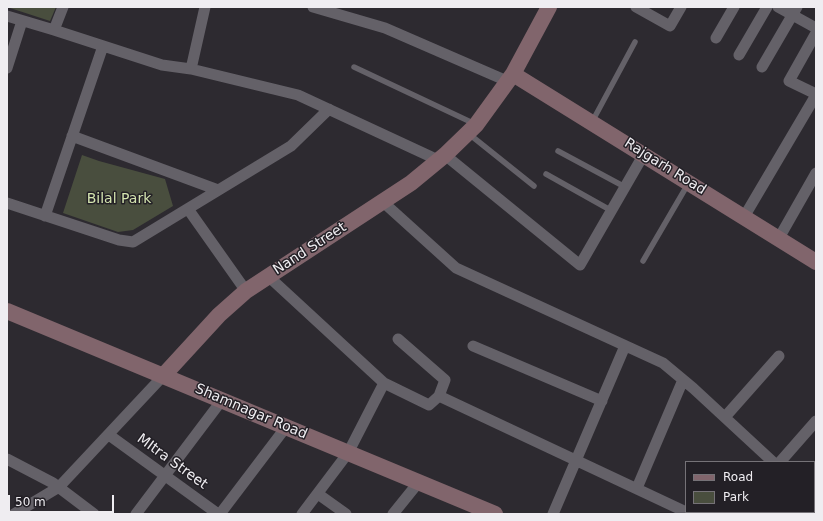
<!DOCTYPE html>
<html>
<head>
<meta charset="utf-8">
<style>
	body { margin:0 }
	#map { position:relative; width:823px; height:521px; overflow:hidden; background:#2d2a30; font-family:"DejaVu Sans",sans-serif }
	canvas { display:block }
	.frame { position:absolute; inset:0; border:8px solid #efedf1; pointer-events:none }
	.legend { position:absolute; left:685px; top:461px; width:130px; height:52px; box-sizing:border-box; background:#232026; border:1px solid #757277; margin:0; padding:5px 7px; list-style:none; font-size:12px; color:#efedf1 }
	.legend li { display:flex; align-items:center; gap:8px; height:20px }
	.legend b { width:20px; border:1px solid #757277 }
	.scale { position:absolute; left:8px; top:495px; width:106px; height:18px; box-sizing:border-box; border:2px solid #efedf1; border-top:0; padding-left:5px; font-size:12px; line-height:14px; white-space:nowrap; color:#efedf1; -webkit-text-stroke:3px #232026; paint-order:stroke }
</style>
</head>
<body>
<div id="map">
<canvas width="823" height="521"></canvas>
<div class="frame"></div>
<ul class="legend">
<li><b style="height:5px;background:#81656c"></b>Road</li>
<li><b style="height:11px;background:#494e3e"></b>Park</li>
</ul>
<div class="scale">50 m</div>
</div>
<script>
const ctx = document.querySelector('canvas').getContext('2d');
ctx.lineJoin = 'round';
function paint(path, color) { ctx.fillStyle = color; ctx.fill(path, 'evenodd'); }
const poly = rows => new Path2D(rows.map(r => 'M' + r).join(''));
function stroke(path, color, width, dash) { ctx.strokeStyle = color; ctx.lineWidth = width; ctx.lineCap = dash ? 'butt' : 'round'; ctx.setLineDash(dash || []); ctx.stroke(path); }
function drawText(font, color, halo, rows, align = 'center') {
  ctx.font = font + ' "DejaVu Sans",sans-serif'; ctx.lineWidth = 3; ctx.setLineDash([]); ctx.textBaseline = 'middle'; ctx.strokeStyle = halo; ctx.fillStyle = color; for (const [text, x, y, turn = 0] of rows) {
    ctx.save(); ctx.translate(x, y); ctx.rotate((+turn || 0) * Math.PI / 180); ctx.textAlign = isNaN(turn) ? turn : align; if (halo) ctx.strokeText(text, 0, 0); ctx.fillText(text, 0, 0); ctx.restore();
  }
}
paint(poly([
	[7,7,56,7,50,21],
	[82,155,99,161,165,179,173,206,133,230,118,232,63,213]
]), '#494e3e');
stroke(poly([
	[354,67,475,124],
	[592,122,635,42],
	[469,134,534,186],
	[558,151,625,187],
	[546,174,612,211],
	[643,261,688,184]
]), '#646168', 5.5);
stroke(poly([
	[313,7,385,28,507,81],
	[636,7,670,26,681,7],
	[778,7,816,28],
	[7,16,54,30,162,65,191,69,298,95,438,160],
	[54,30,63,7],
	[816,33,789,81,816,94],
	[716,38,734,7],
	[739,55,767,7],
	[762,67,797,7],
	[7,68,22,21],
	[191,69,205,7],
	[72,136,218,190],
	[445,155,580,265,644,154],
	[383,202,456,268,663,363,693,388,773,462],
	[7,203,119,240,133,242,291,146,329,109],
	[188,209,246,291],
	[45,216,103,46],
	[744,217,816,95],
	[779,238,816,173],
	[268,276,384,383,429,405,439,396],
	[398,339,445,380,439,396,686,512],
	[473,346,602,401],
	[725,417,779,356],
	[109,435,218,514],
	[7,459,53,483,94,514],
	[780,462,816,421],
	[814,479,816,480],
	[637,488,683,380],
	[318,494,346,514],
	[14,514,59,487,163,376],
	[136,514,222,400],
	[220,514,286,427],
	[302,514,348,453,384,383],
	[393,514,418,483],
	[553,514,625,346],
	[775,514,776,512]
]), '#646168', 11);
stroke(poly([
	[513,74,816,262],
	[7,311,495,514],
	[163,376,219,315,246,291,411,183,445,155,476,125,513,74,549,7]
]), '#81656c', 16);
drawText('14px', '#efedf1', '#232026', [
	["Rajgarh Road",665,167,32],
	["Nand Street",310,249,-33],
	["Shamnagar Road",251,412,23],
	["MItra Street",172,462,36]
]);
drawText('14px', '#d4e4af', '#232026', [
	["Bilal Park",119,199]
]);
</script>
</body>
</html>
